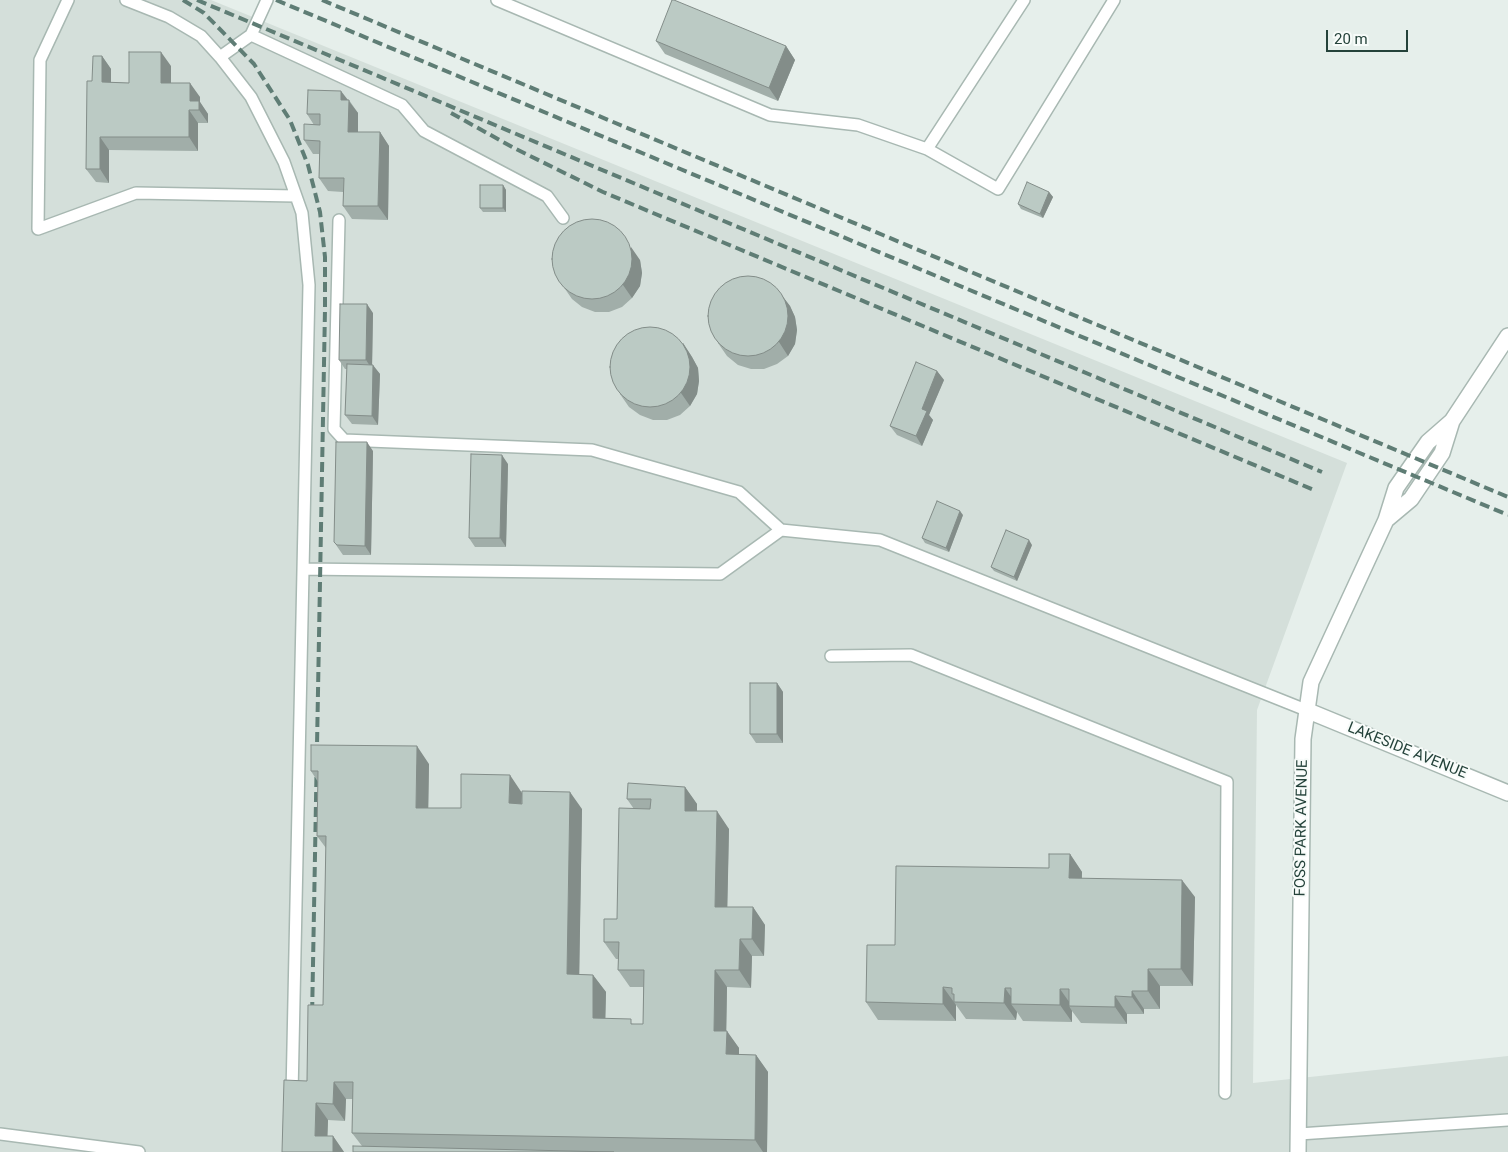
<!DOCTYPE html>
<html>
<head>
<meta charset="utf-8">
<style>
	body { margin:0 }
	#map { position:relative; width:1508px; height:1152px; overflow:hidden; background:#e6efeb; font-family:Roboto,sans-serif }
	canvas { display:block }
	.scale { position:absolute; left:1326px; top:30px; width:82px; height:22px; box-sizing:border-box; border:2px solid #24423a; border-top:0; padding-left:6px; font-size:15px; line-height:18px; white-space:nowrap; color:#24423a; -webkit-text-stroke:4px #f7fbf9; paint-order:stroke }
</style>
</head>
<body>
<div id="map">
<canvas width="1508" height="1152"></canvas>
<div class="scale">20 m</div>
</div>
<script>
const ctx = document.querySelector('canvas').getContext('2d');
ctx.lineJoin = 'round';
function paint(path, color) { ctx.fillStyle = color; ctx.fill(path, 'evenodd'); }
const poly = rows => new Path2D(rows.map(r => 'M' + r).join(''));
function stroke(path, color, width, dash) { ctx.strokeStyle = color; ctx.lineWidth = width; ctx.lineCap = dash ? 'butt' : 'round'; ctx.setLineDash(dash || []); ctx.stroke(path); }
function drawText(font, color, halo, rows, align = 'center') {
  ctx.font = font + ' Roboto,sans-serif'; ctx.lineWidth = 4; ctx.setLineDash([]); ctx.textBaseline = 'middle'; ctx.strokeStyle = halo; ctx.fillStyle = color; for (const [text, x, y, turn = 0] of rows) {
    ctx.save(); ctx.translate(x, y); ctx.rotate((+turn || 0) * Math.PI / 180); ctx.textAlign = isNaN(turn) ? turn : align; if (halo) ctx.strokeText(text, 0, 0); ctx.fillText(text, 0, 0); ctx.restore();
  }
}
paint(poly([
	[0,0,211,0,1347,463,1257,710,1253,1083,1508,1056,1508,1152,0,1152]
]), '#d4dfda');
const service = poly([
	[68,0,40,60,38,229,136,193,296,196],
	[126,0,169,17,201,36,220,57,251,97,284,162,302,213,309,285,292,1094],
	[497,0,770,115,858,125,927,149,998,189,1114,0],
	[251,35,267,0],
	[220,57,251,35,402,105,424,131,547,196,563,218],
	[927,149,1024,0],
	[339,220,334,429,344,440,592,450,739,492,781,530,880,540,1306,710],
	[303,569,720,574,781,530],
	[831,656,911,655,1227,782,1225,1093],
	[0,1134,139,1152],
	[1299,1134,1508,1120]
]);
const minor = poly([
	[1386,520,1411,499,1442,453,1452,421,1508,336],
	[1306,710,1508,793],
	[1298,1152,1303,739,1311,682,1386,520,1396,488,1428,442,1452,421]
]);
stroke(service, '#a8b8b2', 14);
stroke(minor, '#a8b8b2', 18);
stroke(service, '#fff', 11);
stroke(minor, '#fff', 15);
stroke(poly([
	[183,0,204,13,254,64,290,120,308,165,320,212,325,257,325,309,312,1019],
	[197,0,1322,472],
	[276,0,1508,515],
	[322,0,1508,497],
	[451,113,514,148,603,192,1314,490]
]), '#5f7d75', 4, [10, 5]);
paint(poly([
	[656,41,786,46,795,60,778,101,665,54],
	[102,56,111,69,111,82,129,83,171,66,171,83,200,97,200,102,208,114,208,123,198,123,198,151,109,150,109,183,96,182,86,169,92,81],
	[348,100,349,100,358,113,358,132,380,132,389,146,388,220,352,219,343,206,343,192,328,191,319,178,319,154,313,154,304,140,314,125,307,114],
	[503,185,506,190,506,212,483,212,480,208],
	[1049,192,1053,197,1043,218,1021,209,1018,204],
	[640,260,642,273,640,286,632,298,622,307,609,312,595,312,582,307,572,299,563,286],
	[780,293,790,306,795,317,797,330,795,344,788,356,777,364,764,369,751,369,738,365,727,356,718,343],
	[373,313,372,365,380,374,378,425,352,424,345,415,347,369,345,369,339,360],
	[683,343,692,357,698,368,699,381,697,394,690,406,680,415,667,420,653,420,640,415,629,407,620,394],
	[937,371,944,380,929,415,933,420,922,446,897,435,890,426],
	[373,451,371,555,343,555,334,542],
	[508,464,506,547,475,547,469,538],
	[963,515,949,552,925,543,922,538],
	[1032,545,1017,581,994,571,991,567],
	[777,683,783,692,783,743,756,743,750,734],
	[429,764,428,808,461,808,522,793,521,804,582,809,579,974,593,975,606,992,605,1019,634,1024,643,1024,643,987,630,987,618,970,618,959,616,959,604,942,617,919,634,809,627,799,685,787,697,804,697,811,729,829,727,907,753,907,765,925,764,956,752,956,751,988,727,987,726,1031,739,1048,739,1054,756,1055,768,1072,767,1152,353,1152,362,1146,352,1133,353,1099,346,1099,345,1121,328,1120,327,1136,333,1136,344,1152,282,1152,307,1081,323,1005,326,848,317,836,318,782,311,771],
	[1070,854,1082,872,1082,879,1195,897,1193,986,1160,986,1160,1009,1144,1009,1144,1014,1127,1014,1127,1024,1081,1023,1072,1011,1072,1022,1023,1021,1017,1012,1016,1020,966,1019,956,1005,956,1021,878,1020,866,1002,895,945,1049,868]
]), '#a1aea9');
paint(poly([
	[786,46,795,60,778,101,769,88],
	[161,52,171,66,171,96,161,83],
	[102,56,111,69,111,96,102,82],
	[190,83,200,97,200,102,208,114,208,123,199,110,190,101],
	[341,91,358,113,358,145,348,132,341,100],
	[189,110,198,123,198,151,189,137],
	[380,132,389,146,388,220,378,206],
	[100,137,109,150,109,183,100,169],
	[503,185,506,190,506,212,503,208],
	[1049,192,1053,197,1043,218,1040,214],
	[631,247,640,260,642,273,640,286,632,298,623,285],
	[780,293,790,306,795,317,797,330,795,344,788,356,779,342],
	[367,304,373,313,372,369,366,360],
	[683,343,692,357,698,368,699,381,697,394,690,406,681,393],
	[373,365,380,374,378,425,372,416],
	[937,371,944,380,929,415,933,420,922,446,916,436,922,409],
	[367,442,373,451,371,555,365,546],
	[502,455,508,464,506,547,500,538],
	[960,511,963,515,949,552,946,548],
	[1029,540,1032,545,1017,581,1014,577],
	[777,683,783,692,783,743,777,734],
	[417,746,429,764,428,825,416,808],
	[510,775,522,793,521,821,509,803],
	[685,787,697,804,697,828,685,811],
	[570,792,582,809,579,991,567,974],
	[717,811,729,829,727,924,715,907],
	[1070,854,1082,872,1081,896,1069,878],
	[1182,880,1195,897,1193,986,1181,969],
	[753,907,765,925,764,956,752,939],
	[740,939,752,956,751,988,739,970],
	[1148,969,1160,986,1160,1009,1148,991],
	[715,970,727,987,726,1048,714,1031],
	[593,975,606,992,605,1036,593,1018],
	[943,987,956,1005,956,1021,943,1004],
	[1005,988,1016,1004,1011,1004,1017,1012,1016,1020,1004,1003],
	[1060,989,1072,1006,1069,1006,1072,1011,1072,1022,1060,1005],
	[1132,991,1144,1009,1144,1014,1132,997],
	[1115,996,1127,1014,1127,1024,1115,1007],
	[727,1031,739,1048,739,1072,726,1054],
	[756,1055,768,1072,767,1152,763,1152,755,1140],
	[334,1082,346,1099,345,1121,333,1104],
	[316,1103,328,1120,327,1152,315,1136],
	[333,1136,344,1152,333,1152]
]), '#838d89');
const building = poly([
	[672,0,674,0,786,46,769,88,656,41,672,0],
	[129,52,161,52,161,83,190,83,190,101,199,101,199,110,189,110,189,137,100,137,100,169,86,169,87,81,92,81,93,56,102,56,102,82,129,83,129,52],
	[308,90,341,91,341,100,349,100,348,132,380,132,378,206,343,206,344,178,319,178,320,141,304,140,304,124,320,125,320,114,307,114,308,90],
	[1027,182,1049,192,1040,214,1018,204,1027,182],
	[480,185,503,185,503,208,480,208,480,185],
	'552 259a40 40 0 1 1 80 0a40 40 0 1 1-80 0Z',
	'708 316a40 40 0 1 1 80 0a40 40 0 1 1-80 0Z',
	[340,304,367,304,366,360,339,360,340,304],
	'610 367a40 40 0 1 1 80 0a40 40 0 1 1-80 0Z',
	[916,362,937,371,922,409,927,411,916,436,890,426,916,362],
	[347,364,373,365,372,416,345,415,347,364],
	[336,442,367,442,365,546,337,545,334,542,336,442],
	[471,454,502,455,500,538,469,538,471,454],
	[937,501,960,511,946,548,922,538,937,501],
	[1006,530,1029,540,1014,577,991,567,1006,530],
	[750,683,777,683,777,734,750,734,750,683],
	[311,745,417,746,416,808,461,808,461,774,510,775,509,803,522,804,522,791,570,792,567,974,593,975,593,1018,631,1019,631,1024,643,1024,644,970,618,970,619,942,604,942,604,919,617,919,619,808,650,809,651,799,627,799,628,783,685,787,685,811,717,811,715,907,753,907,752,939,740,939,739,970,715,970,714,1031,727,1031,726,1054,756,1055,755,1140,352,1133,353,1082,334,1082,333,1104,316,1103,315,1136,333,1136,333,1152,282,1152,284,1080,307,1081,308,1005,323,1005,326,836,317,836,318,771,311,771,311,745],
	[1049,854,1070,854,1069,878,1182,880,1181,969,1148,969,1148,991,1132,991,1132,997,1115,996,1115,1007,1069,1006,1069,989,1060,989,1060,1005,1011,1004,1011,988,1005,988,1004,1003,954,1002,954,994,952,994,952,988,943,987,943,1004,866,1002,867,945,895,945,896,866,1049,868,1049,854],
	[353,1146,614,1152,353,1152,353,1146]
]);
paint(building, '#bbcac4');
stroke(building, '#838d89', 1);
drawText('15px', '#24423a', '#f7fbf9', [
	["LAKESIDE AVENUE",1407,751,22],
	["FOSS PARK AVENUE",1302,828,-89]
]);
</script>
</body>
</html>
